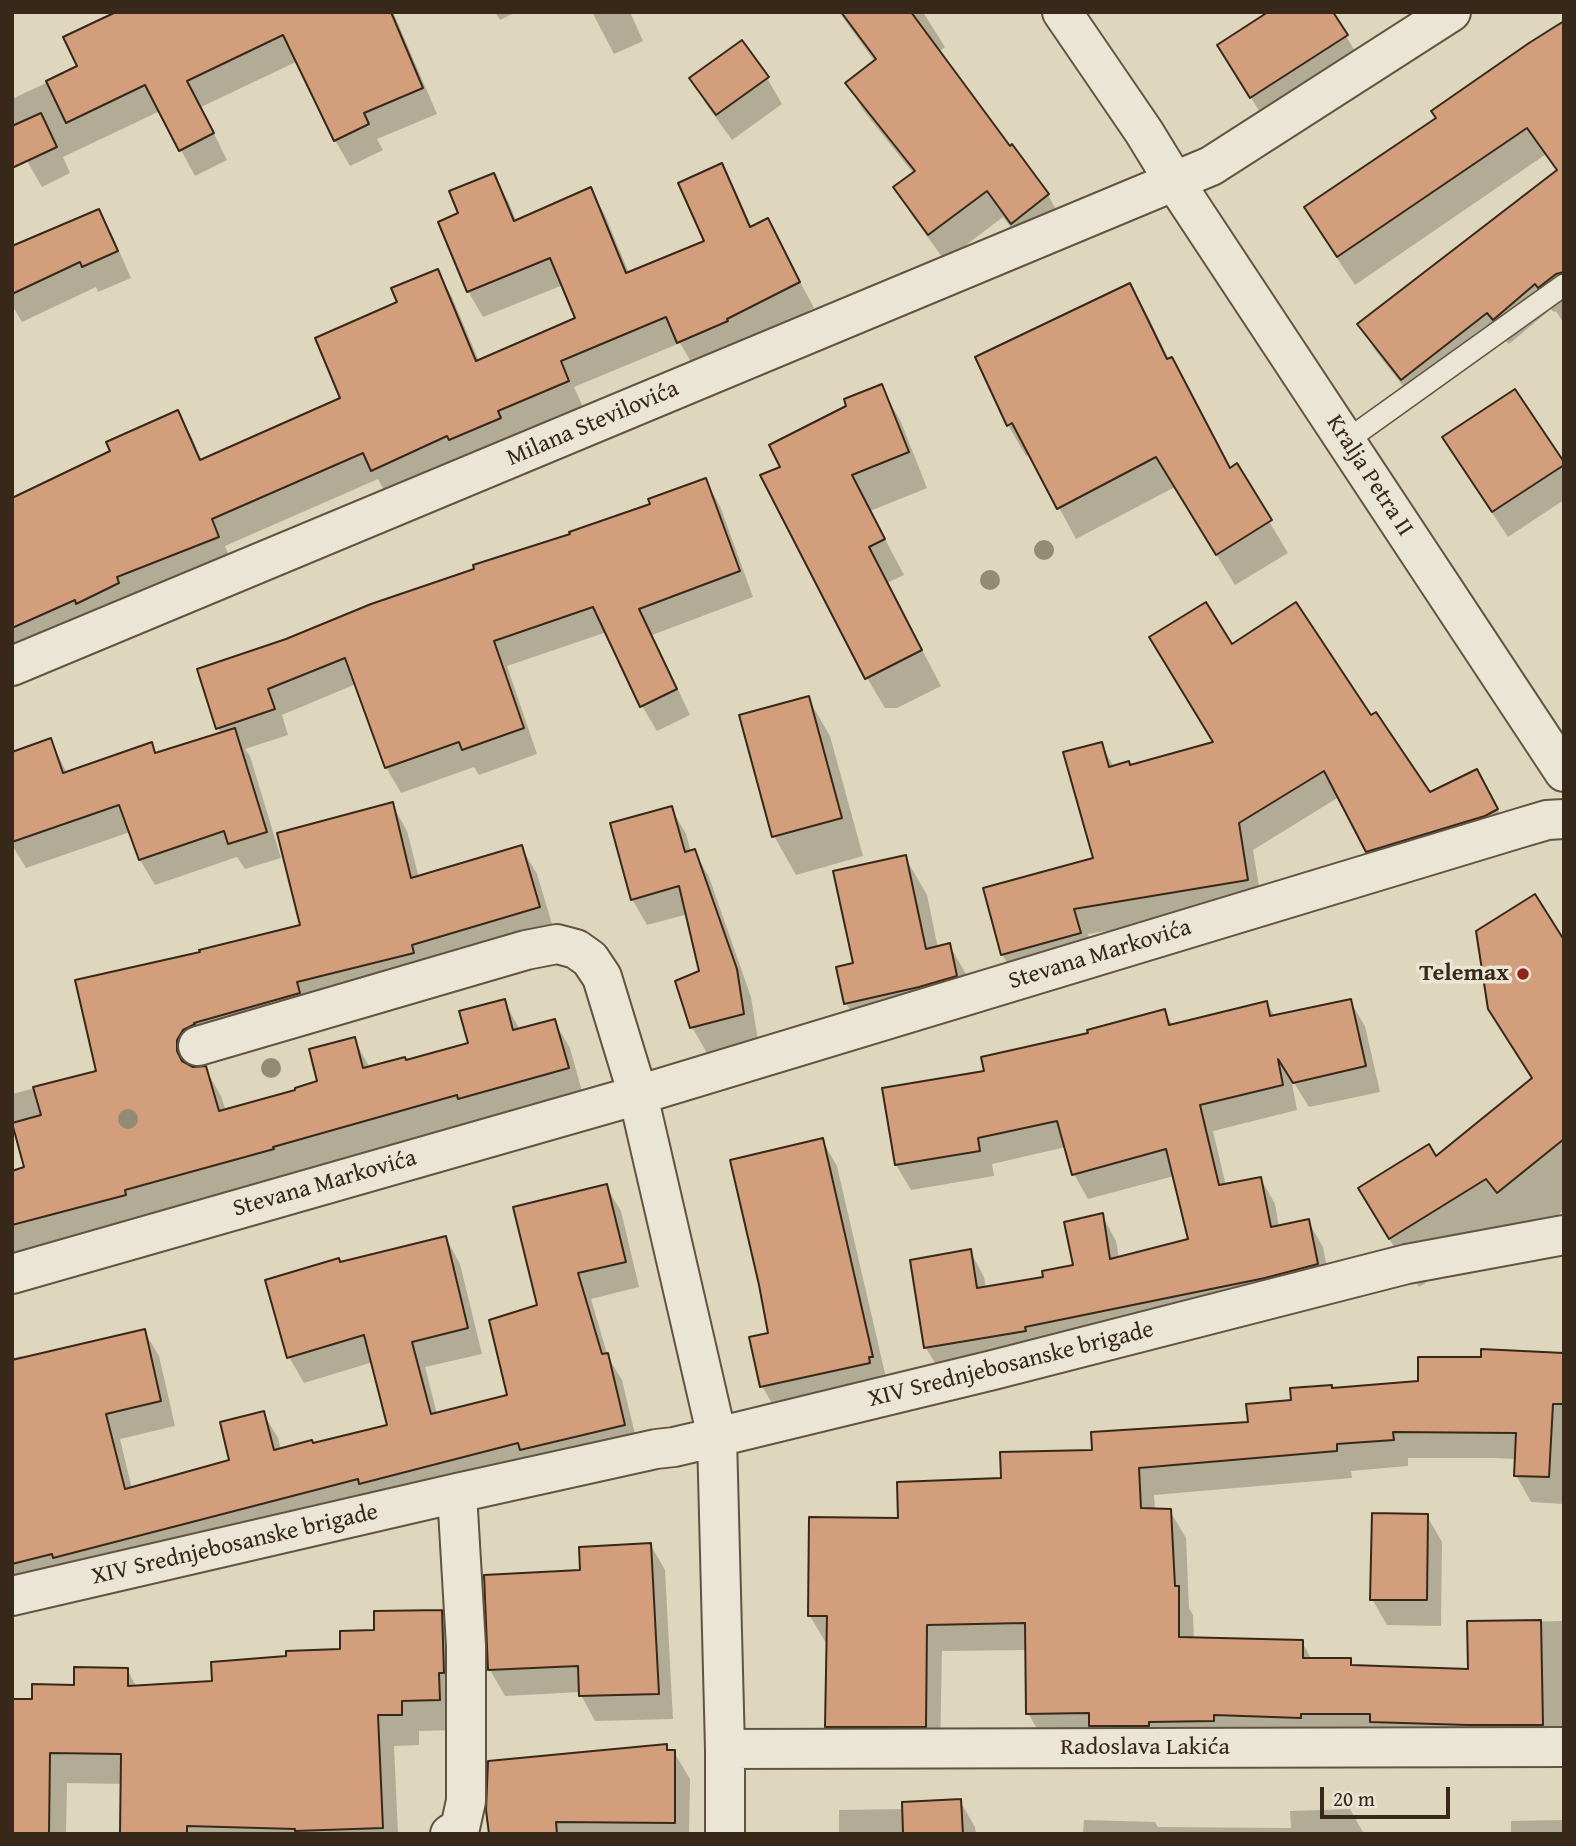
<!DOCTYPE html>
<html>
<head>
<meta charset="utf-8">
<style>
	body { margin:0 }
	#map { position:relative; width:1576px; height:1846px; overflow:hidden; background:#dfd7bd; font-family:"Gentium Book Plus",serif }
	canvas { display:block }
	.frame { position:absolute; inset:0; border:14px solid #382819; pointer-events:none }
	.scale { position:absolute; left:1320px; top:1787px; width:130px; height:32px; box-sizing:border-box; border:4px solid #382819; border-top:0; padding-left:9px; font-size:21px; line-height:24px; white-space:nowrap; color:#382819; -webkit-text-stroke:5px #eae5d4; paint-order:stroke }
</style>
</head>
<body>
<div id="map">
<canvas width="1576" height="1846"></canvas>
<div class="frame"></div>
<div class="scale">20 m</div>
</div>
<script>
const ctx = document.querySelector('canvas').getContext('2d');
ctx.lineJoin = 'round';
function paint(path, color) { ctx.fillStyle = color; ctx.fill(path, 'evenodd'); }
const poly = rows => new Path2D(rows.map(r => 'M' + r).join(''));
function stroke(path, color, width, dash) { ctx.strokeStyle = color; ctx.lineWidth = width; ctx.lineCap = dash ? 'butt' : 'round'; ctx.setLineDash(dash || []); ctx.stroke(path); }
function drawText(font, color, halo, rows, align = 'center') {
  ctx.font = font + ' "Gentium Book Plus",serif'; ctx.lineWidth = 7; ctx.setLineDash([]); ctx.textBaseline = 'middle'; ctx.strokeStyle = halo; ctx.fillStyle = color; for (const [text, x, y, turn = 0] of rows) {
    ctx.save(); ctx.translate(x, y); ctx.rotate((+turn || 0) * Math.PI / 180); ctx.textAlign = isNaN(turn) ? turn : align; if (halo) ctx.strokeText(text, 0, 0); ctx.fillText(text, 0, 0); ctx.restore();
  }
}
paint(poly([
	[130,12,393,12,437,114,377,139,383,150,350,166,335,140,298,61,201,107,227,160,195,176,160,111,63,157,70,173,42,187,27,161,12,128,12,99,80,67],
	[495,12,516,12,500,20],
	[592,12,630,12,643,41,614,54],
	[839,12,923,12,945,47,938,52,1010,148,1012,147,1048,195,1063,222,1027,249,1003,217,945,261,911,214,895,188,914,174,863,110,847,83,875,62],
	[1331,12,1360,59,1265,120,1233,69],
	[1564,23,1555,148,1355,285,1322,236,1306,208,1438,119],
	[742,42,767,78,782,104,732,140,706,104,691,78],
	[721,165,736,191,752,228,767,220,814,308,740,346,694,367,680,343,574,387,583,407,387,496,378,479,225,546,232,563,12,660,12,500,112,452,177,412,192,438,202,461,343,399,399,303,437,272,452,297,479,361,577,319,563,285,483,317,468,291,461,214,493,175,508,201,517,222,590,189,605,215,629,273,706,242],
	[1564,167,1564,324,1556,311,1554,312,1551,309,1509,344,1503,338,1417,404,1375,350,1360,324],
	[98,211,113,237,131,278,98,292,96,287,22,322,12,305,12,248],
	[1130,285,1148,316,1169,360,1230,469,1236,466,1288,553,1235,585,1175,487,1076,539,1030,454,1026,456,1008,425],
	[881,386,901,422,927,488,870,511,904,575,887,583,941,686,897,708,885,708,864,673,783,468,849,407],
	[1515,391,1564,465,1564,500,1508,537,1459,463,1444,437],
	[705,480,720,506,753,597,652,635,690,715,657,731,642,706,607,632,507,666,537,754,479,775,474,767,401,793,386,767,356,684,282,715,288,735,245,749,250,756,281,858,245,869,237,857,155,885,140,860,130,832,26,868,12,845,12,754,50,740,67,773,151,744,157,754,222,734,218,728,286,641,652,505],
	[1231,646,1370,718,1429,795,1491,797,1511,836,1383,877,1339,797,1253,850,1262,905,1088,934,1094,959,1017,980,1002,954,1095,859,1101,744,1114,767,1130,767,1215,743],
	[808,698,830,736,863,856,796,875,774,836],
	[392,804,407,831,419,878,521,847,537,874,555,934,197,1059,191,1069,205,1068,221,1096,226,1111,298,1091,319,1082,354,1039,370,1068,405,1062,470,1044,504,1001,520,1030,554,1021,570,1048,583,1095,474,1122,288,1174,288,1176,139,1217,140,1222,12,1257,12,1173,26,1169,12,1116,12,1094,98,1072,202,953,302,926],
	[671,808,686,834,691,852,694,851,709,877,751,997,758,1040,707,1053,692,1027,701,972,688,914,647,925,632,899],
	[905,857,927,895,938,948,949,945,972,984,978,1014,941,1025,868,1041,846,1003,855,964],
	[1564,944,1564,1210,1526,1241,1515,1226,1419,1287,1388,1237,1436,1159,1532,1080,1490,1008],
	[1350,1001,1365,1026,1380,1092,1309,1107,1291,1078,1297,1110,1213,1131,1226,1186,1261,1179,1275,1204,1279,1227,1308,1221,1323,1247,1331,1290,941,1373,926,1348,970,1251,984,1277,986,1288,1045,1278,1075,1266,1102,1215,1116,1241,1119,1258,1190,1241,1174,1176,1088,1199,1074,1174,1066,1147,992,1164,994,1176,911,1190,896,1165,986,1072,1090,1035,1164,1011,1173,1026,1267,1003,1275,1017],
	[822,1140,837,1166,887,1382,777,1412,762,1386,770,1334],
	[606,1186,621,1211,639,1287,591,1299,608,1357,622,1380,639,1451,12,1593,12,1358,22,1356,24,1359,144,1331,159,1356,175,1426,120,1439,132,1489,231,1462,263,1413,278,1438,281,1450,313,1445,389,1426,373,1362,304,1383,289,1357,341,1264,446,1238,460,1264,482,1354,425,1367,437,1414,509,1396,539,1306],
	[1564,1355,1564,1504,1531,1502,1516,1475,1516,1459,1495,1458,1408,1458,1408,1466,1351,1471,1352,1478,1154,1495,1155,1510,1170,1511,1186,1538,1189,1608,1193,1615,1194,1639,1302,1642,1312,1660,1350,1659,1354,1667,1470,1671,1469,1623,1564,1621,1564,1753,1044,1741,1028,1713,1027,1650,942,1651,940,1753,842,1754,827,1726,828,1643,826,1643,810,1616,900,1520,1003,1479,1094,1451,1249,1423,1293,1401,1331,1387,1333,1389,1420,1383],
	[1427,1516,1442,1542,1441,1626,1387,1625,1372,1599],
	[650,1544,665,1570,673,1719,595,1721,581,1695,580,1692,505,1696,490,1670,486,1576,582,1572],
	[441,1611,459,1642,456,1730,419,1731,419,1745,394,1746,398,1834,121,1834,122,1784,67,1783,66,1834,12,1834,34,1701,127,1669,137,1688,214,1682,342,1651,376,1632],
	[666,1745,670,1752,674,1752,690,1779,689,1834,490,1834],
	[960,1801,975,1827,976,1834,839,1834,839,1810,904,1809],
	[1350,1809,1364,1834,1083,1834,1084,1820,1155,1822,1158,1827,1291,1828,1290,1811],
	[1564,1820,1564,1834,1382,1834,1511,1832,1511,1821]
]), '#0003');
const building = poly([
	[116,12,391,12,423,88,364,113,369,124,334,141,283,35,187,81,214,133,179,151,145,85,66,123,46,81,77,66,63,37,116,12],
	[841,12,911,12,1010,146,1012,144,1049,194,1011,224,987,191,928,235,893,187,915,171,845,83,876,59,841,12],
	[1268,12,1333,12,1348,35,1250,98,1217,45,1268,12],
	[1564,21,1564,272,1556,274,1538,288,1535,284,1493,320,1487,313,1401,380,1357,324,1557,170,1527,128,1337,257,1304,207,1436,118,1431,111,1529,43,1564,21],
	[742,40,769,77,716,115,689,78,742,40],
	[41,113,57,147,12,168,12,126,41,113],
	[722,163,750,227,768,218,800,282,727,319,728,321,677,343,666,317,561,361,569,381,498,411,501,418,449,440,447,436,371,471,363,453,212,519,219,537,117,577,119,583,76,604,75,600,12,628,12,498,110,451,106,442,178,410,200,460,340,398,315,338,397,302,391,288,438,269,476,361,575,318,550,258,467,292,438,222,458,213,449,191,494,173,514,221,591,187,626,273,704,241,678,183,722,163],
	[99,209,118,251,82,267,80,262,12,294,12,246,99,209],
	[1130,283,1167,359,1172,357,1230,468,1237,463,1272,520,1216,555,1156,457,1057,509,1012,423,1007,426,975,357,1130,283],
	[882,384,909,452,852,475,885,539,869,547,922,650,865,679,760,475,780,467,769,445,846,406,844,399,882,384],
	[1515,389,1564,462,1564,465,1492,512,1442,437,1515,389],
	[706,478,740,571,639,609,677,689,640,707,593,607,494,641,524,728,462,750,459,742,385,768,345,658,268,689,275,709,216,729,197,669,286,639,371,604,474,569,473,565,570,534,569,532,650,504,648,499,706,478],
	[1206,602,1232,644,1296,602,1371,715,1376,712,1430,792,1477,769,1498,809,1485,816,1366,852,1324,771,1239,823,1248,880,1074,909,1081,933,1001,955,983,888,1093,858,1063,752,1102,742,1109,767,1129,761,1130,765,1213,742,1149,637,1206,602],
	[809,696,842,818,772,837,739,715,809,696],
	[235,728,267,832,228,844,224,831,139,860,119,805,12,842,12,752,51,738,63,773,152,742,155,753,235,728],
	[393,802,411,878,522,845,540,907,412,945,414,953,297,982,300,993,194,1023,195,1024,183,1030,177,1040,177,1051,182,1061,193,1067,206,1066,219,1111,295,1090,295,1088,317,1081,309,1049,355,1037,363,1068,405,1057,406,1060,468,1043,459,1011,505,999,513,1030,555,1019,569,1068,458,1099,457,1095,273,1147,274,1149,125,1190,126,1195,12,1225,12,1171,24,1167,12,1123,41,1115,33,1087,96,1071,75,980,200,952,199,950,300,925,277,833,393,802],
	[672,806,685,852,695,849,737,969,744,1014,690,1028,675,981,699,971,679,886,631,900,610,823,672,806],
	[906,855,926,949,950,943,957,976,919,987,844,1004,836,967,853,963,833,871,906,855],
	[1535,894,1564,940,1564,1139,1497,1193,1486,1179,1389,1239,1358,1188,1429,1144,1436,1156,1532,1078,1488,1009,1476,931,1535,894],
	[1351,999,1366,1066,1293,1083,1278,1059,1283,1085,1200,1105,1219,1185,1261,1177,1271,1227,1309,1219,1318,1264,1265,1278,1025,1327,1026,1331,924,1348,910,1260,971,1249,977,1288,1043,1277,1042,1271,1073,1265,1064,1222,1103,1213,1110,1259,1188,1239,1166,1149,1072,1175,1057,1121,978,1138,980,1151,895,1165,882,1088,984,1071,981,1057,1088,1033,1087,1030,1165,1009,1169,1025,1267,1001,1270,1016,1351,999],
	[823,1138,873,1357,869,1357,870,1363,760,1387,749,1337,768,1333,759,1285,730,1160,823,1138],
	[607,1184,626,1262,578,1273,602,1354,608,1353,625,1425,520,1450,518,1443,359,1484,358,1479,53,1558,52,1554,12,1564,12,1360,145,1329,161,1401,106,1414,125,1489,229,1460,220,1422,264,1411,274,1450,312,1440,313,1443,387,1425,364,1335,287,1358,265,1280,339,1258,340,1262,446,1236,468,1328,412,1342,431,1414,507,1395,489,1320,537,1305,513,1207,607,1184],
	[1481,1349,1564,1353,1564,1404,1553,1404,1549,1477,1514,1476,1516,1433,1393,1432,1394,1440,1337,1444,1337,1451,1139,1468,1141,1508,1171,1509,1175,1586,1179,1586,1179,1637,1303,1640,1303,1658,1351,1658,1351,1665,1468,1669,1467,1621,1541,1620,1543,1725,1468,1725,1370,1722,1370,1714,1301,1714,1301,1718,1214,1715,1214,1721,1149,1722,1149,1726,1089,1726,1089,1713,1026,1714,1025,1623,927,1625,926,1727,825,1727,827,1616,808,1616,809,1517,898,1518,897,1482,1001,1478,1000,1452,1092,1450,1091,1432,1248,1422,1246,1404,1291,1400,1290,1388,1332,1385,1332,1388,1418,1381,1418,1357,1481,1357,1481,1349],
	[1372,1513,1428,1514,1427,1600,1370,1600,1372,1513],
	[651,1543,659,1694,579,1696,578,1666,488,1670,484,1575,580,1570,579,1547,651,1543],
	[442,1610,444,1673,439,1673,440,1700,402,1701,402,1715,378,1715,383,1828,295,1831,295,1829,187,1826,187,1834,120,1834,121,1754,50,1753,49,1834,12,1834,12,1699,32,1699,32,1684,74,1685,74,1667,128,1668,128,1686,212,1681,211,1662,286,1656,286,1651,340,1649,340,1631,374,1630,374,1611,442,1610],
	[667,1744,667,1750,675,1750,675,1823,556,1822,557,1834,489,1834,486,1810,488,1761,667,1744],
	[961,1799,963,1834,903,1834,902,1802,961,1799]
]);
paint(building, '#d29e7b');
stroke(building, '#382819', 2);
const service = poly([
	[1346,441,1564,285]
]);
const minor = poly([
	[12,666,1211,166,1451,12],
	[198,1046,526,950,557,944,576,949,590,959,602,977,638,1095,717,1437,725,1749,725,1834],
	[12,1274,638,1095,1520,828,1547,820,1564,819],
	[12,1596,457,1493,656,1449,674,1447,717,1437,993,1370,1407,1264,1564,1235],
	[725,1749,1564,1747],
	[450,1834,460,1828,466,1801,466,1646,457,1493]
]);
const tertiary = poly([
	[1062,12,1144,132,1174,181,1564,772]
]);
stroke(service, '#625442', 24);
stroke(minor, '#625442', 42);
stroke(tertiary, '#625442', 42);
stroke(service, '#eae5d4', 21);
stroke(minor, '#eae5d4', 38);
stroke(tertiary, '#eae5d4', 38);
ctx.fillStyle = '#938c74';
for (const [x, y] of [
	[1044,550],
	[990,580],
	[271,1068],
	[128,1119]
]) { ctx.beginPath(); ctx.arc(x, y, 10, 0, 2 * Math.PI); ctx.fill(); }
for (const [x, y, r, color] of [
	[1523,974,7,"#8f2418"]
]) { const dot = new Path2D(); dot.arc(x, y, r, 0, 2 * Math.PI); ctx.fillStyle = color; ctx.fill(dot); stroke(dot, '#eae5d4', 2.5); }
drawText('24px', '#382819', '#eae5d4', [
	["Milana Stevilovića",593,424,-23],
	["Kralja Petra II",1369,476,57],
	["Stevana Markovića",1100,955,-17],
	["Stevana Markovića",325,1184,-16],
	["XIV Srednjebosanske brigade",1011,1365,-14],
	["XIV Srednjebosanske brigade",235,1545,-13],
	["Radoslava Lakića",1145,1748]
]);
drawText('bold 24px', '#382819', '#eae5d4', [
	["Telemax",1509,974]
], 'right');
</script>
</body>
</html>
